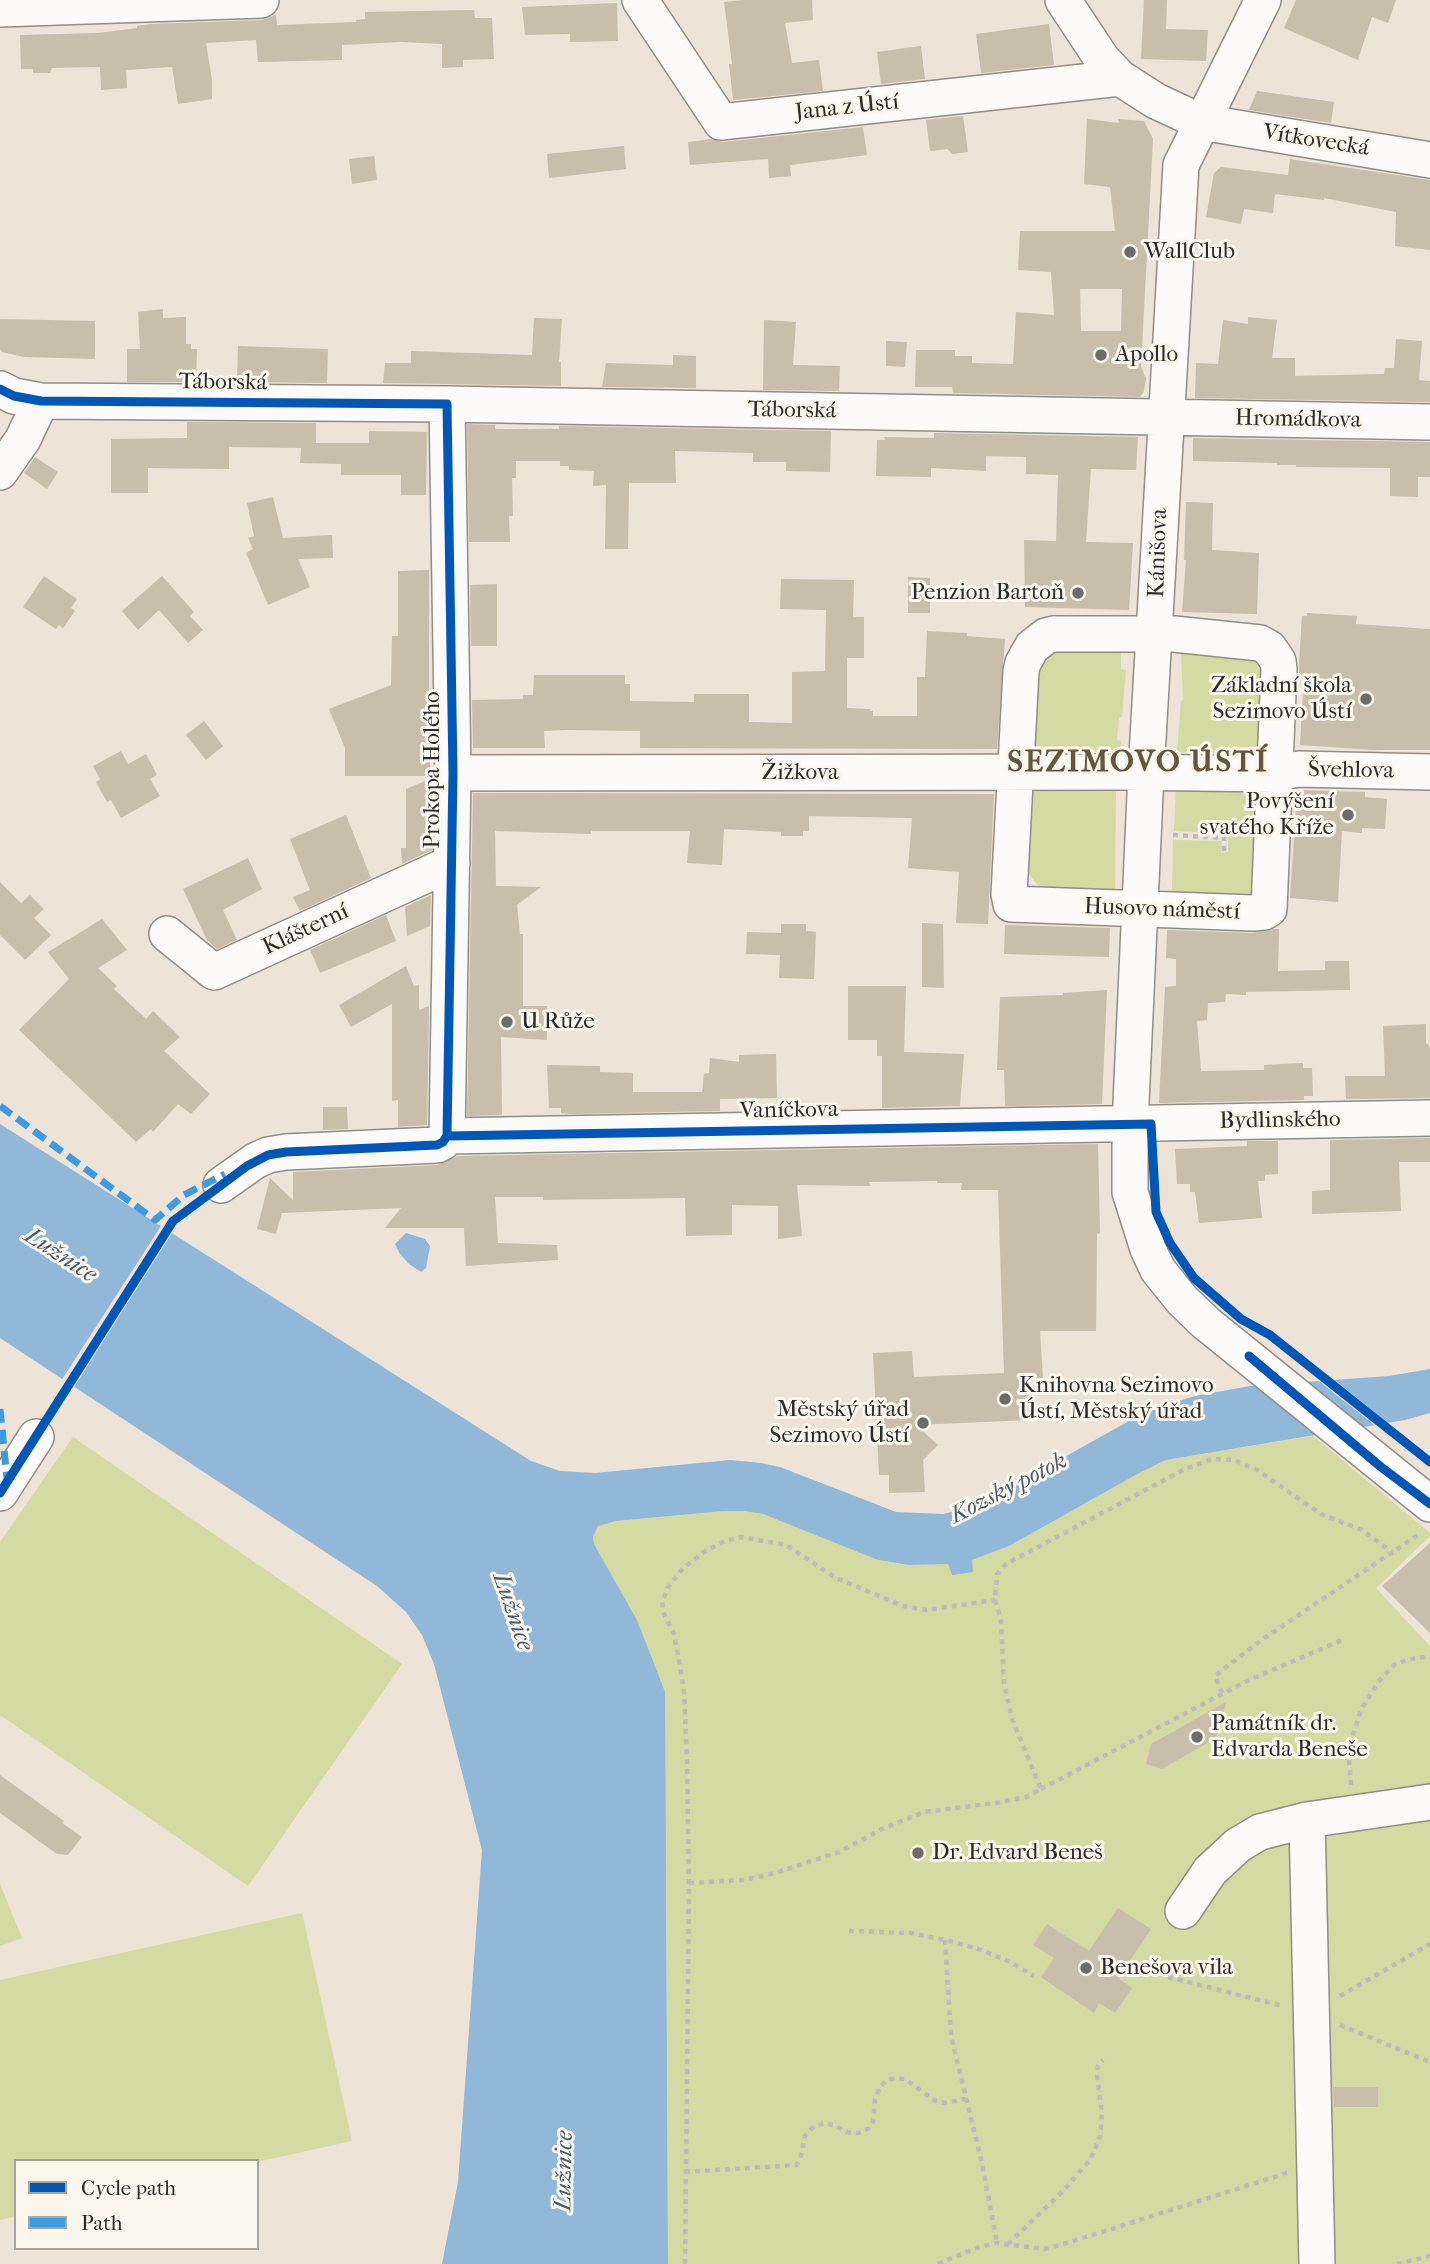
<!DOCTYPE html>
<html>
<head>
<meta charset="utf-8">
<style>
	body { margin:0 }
	#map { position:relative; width:1430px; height:2264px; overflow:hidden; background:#ede3d6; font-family:"IM FELL French Canon",serif }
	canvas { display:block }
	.legend { position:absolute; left:14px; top:2159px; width:245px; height:91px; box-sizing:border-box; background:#fbf7ec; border:2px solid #a8a59f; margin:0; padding:9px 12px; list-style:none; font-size:21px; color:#2b2b2b }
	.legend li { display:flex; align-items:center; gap:14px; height:35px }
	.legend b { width:35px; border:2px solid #a8a59f }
</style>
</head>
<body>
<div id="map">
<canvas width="1430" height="2264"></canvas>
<ul class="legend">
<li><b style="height:9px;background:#0057b8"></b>Cycle path</li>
<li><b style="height:9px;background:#3d9ce1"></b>Path</li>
</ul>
</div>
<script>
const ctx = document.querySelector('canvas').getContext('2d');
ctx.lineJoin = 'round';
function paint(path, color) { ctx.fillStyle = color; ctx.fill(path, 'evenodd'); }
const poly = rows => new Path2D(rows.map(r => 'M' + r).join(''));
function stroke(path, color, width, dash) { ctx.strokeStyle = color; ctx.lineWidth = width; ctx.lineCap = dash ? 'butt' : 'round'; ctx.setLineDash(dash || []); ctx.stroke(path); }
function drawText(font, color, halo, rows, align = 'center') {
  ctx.font = font + ' "IM FELL French Canon",serif'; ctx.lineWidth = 6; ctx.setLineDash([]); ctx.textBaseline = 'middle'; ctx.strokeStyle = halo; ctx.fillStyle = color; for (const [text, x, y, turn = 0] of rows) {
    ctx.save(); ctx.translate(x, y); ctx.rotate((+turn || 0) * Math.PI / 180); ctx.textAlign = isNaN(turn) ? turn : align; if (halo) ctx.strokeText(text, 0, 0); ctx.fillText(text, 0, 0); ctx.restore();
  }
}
paint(poly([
	[1049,650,1121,651,1121,669,1126,670,1122,717,1119,718,1117,740,1121,741,1121,746,1118,750,1032,751,1037,665],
	[1181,652,1251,656,1265,667,1264,754,1177,752,1181,701,1183,700],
	[1116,784,1115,893,1041,889,1029,874,1025,866,1026,785],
	[1261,785,1260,896,1175,895,1172,892,1173,840,1222,841,1221,853,1228,852,1228,820,1222,821,1221,833,1174,831,1176,787],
	[1313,1436,1430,1533,1430,1536,1376,1588,1430,1646,1430,2264,668,2264,666,1849,637,1620,594,1544,593,1537,598,1526,607,1522,724,1511,743,1511,763,1514,878,1560,909,1565,949,1564,952,1575,972,1560,1009,1546,1141,1472,1166,1460],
	[73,1437,402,1664,248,1886,0,1715,0,1542],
	[0,1884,22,1938,0,1946],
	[302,1913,352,2141,257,2162,16,2161,16,2216,0,2220,0,1980]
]), '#d3daa2');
paint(poly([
	[0,1124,531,1461,560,1471,595,1473,731,1460,761,1463,780,1467,896,1512,943,1514,968,1508,991,1498,1147,1411,1195,1396,1250,1386,1389,1376,1430,1369,1430,1413,1405,1420,1166,1460,1141,1472,1009,1546,972,1560,973,1572,952,1575,948,1564,909,1565,878,1560,763,1514,743,1511,724,1511,616,1521,598,1526,593,1537,594,1544,637,1620,665,1692,668,2264,442,2264,458,2182,482,1850,434,1664,422,1635,406,1612,377,1586,0,1338],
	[406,1233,425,1239,430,1246,426,1268,421,1272,409,1264,400,1254,395,1244]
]), '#91b7d9');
paint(poly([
	[163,1223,174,1230,73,1389,61,1381],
	[1331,1377,1392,1426,1378,1428,1315,1378]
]), '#ede3d6');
paint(poly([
	[743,0,812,0,813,20,785,23,792,63,819,60,823,91,733,100,729,64,732,64,724,2],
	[1144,0,1167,0,1166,29,1208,30,1206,61,1141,59],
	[1296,0,1396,0,1388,23,1372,17,1358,60,1284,28],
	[617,3,618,41,570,42,570,34,525,35,522,7],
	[474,10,475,18,492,18,494,59,463,60,463,67,442,68,442,44,401,42,342,45,342,60,258,62,256,40,206,43,212,80,212,99,178,104,172,67,126,70,127,88,101,90,100,67,52,68,50,73,33,73,33,69,21,69,20,35,98,33,137,28,137,26,150,24,262,20,276,15,277,25,356,22,356,20,365,19,365,12],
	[1049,24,1054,65,981,73,976,34],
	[921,46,925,79,881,84,877,52],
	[1257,91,1334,102,1331,123,1249,110],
	[963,116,968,152,953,154,947,149,930,151,926,120],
	[1087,119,1119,123,1118,119,1144,121,1153,139,1141,367,1146,378,1144,391,1140,397,953,393,952,387,915,387,916,350,955,350,955,356,972,356,972,363,1013,364,1016,312,1054,315,1051,272,1018,270,1020,231,1115,231,1110,187,1084,184],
	[1080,289,1122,289,1121,331,1081,331],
	[863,127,867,155,790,165,791,176,769,178,768,159,690,165,688,142,711,139,723,142],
	[624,146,626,169,549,178,547,154],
	[374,156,377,180,352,184,349,159],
	[1290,159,1430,180,1430,250,1395,246,1396,212,1324,198,1324,200,1275,194,1273,213,1244,209,1241,224,1206,217,1214,173,1221,167,1288,175],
	[163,309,163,318,186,317,186,344,191,344,191,349,197,349,196,382,127,382,127,349,140,349,138,312],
	[1248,317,1277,320,1272,358,1295,358,1295,376,1384,374,1385,368,1394,368,1396,339,1422,341,1419,380,1430,381,1430,402,1195,398,1196,363,1218,364,1223,320,1248,324],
	[534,318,562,319,559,362,561,362,561,386,383,383,385,363,411,363,411,351,532,355],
	[0,319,95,321,95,359,24,357,2,352,0,349],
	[764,320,796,322,793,365,840,366,839,391,763,390],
	[886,341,907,342,905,367,886,366],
	[238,346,328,349,327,383,237,382],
	[673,355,696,356,696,388,602,387,606,363,673,365],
	[187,422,316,423,316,443,369,443,369,431,427,432,426,495,401,495,401,475,341,475,341,464,300,463,301,448,229,447,229,469,148,468,148,493,111,493,111,439,187,438],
	[467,424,495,425,495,429,559,429,559,426,831,431,830,472,786,471,786,462,753,462,753,453,675,451,676,483,629,483,628,549,605,549,606,485,593,486,594,471,569,470,569,466,560,466,560,461,516,461,516,478,512,478,513,516,509,516,510,542,469,542],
	[934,433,1138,437,1136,470,1091,469,1086,542,1133,543,1129,610,1025,607,1024,540,1056,541,1058,475,1026,474,1026,457,986,456,986,471,931,468,931,477,876,476,877,440,885,440,884,437,934,438],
	[1193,438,1430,442,1430,477,1418,477,1418,497,1390,496,1390,468,1296,467,1296,465,1277,465,1277,463,1193,461],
	[35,457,58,472,47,489,24,473],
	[273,497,283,538,332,535,333,558,298,559,310,587,268,605,246,553,253,549,248,538,254,536,247,503],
	[1186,502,1213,503,1212,550,1259,553,1257,614,1182,612,1186,560,1184,560],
	[429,570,429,700,432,700,432,748,430,748,430,776,345,776,345,748,329,709,391,685,392,636,398,636,398,571],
	[44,576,77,599,71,608,75,611,63,628,59,625,56,629,23,607],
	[162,576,194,612,190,616,203,630,188,643,159,610,138,630,122,611],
	[908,577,930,578,930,613,908,613],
	[781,579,854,580,853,617,864,617,864,658,847,658,847,708,870,709,870,711,873,711,873,716,917,716,917,677,925,677,927,631,967,633,967,636,1005,639,997,749,640,748,640,731,567,730,544,731,545,748,473,748,472,700,523,699,523,695,533,695,534,675,625,675,625,684,630,684,630,701,694,702,694,694,749,694,749,722,792,723,792,672,825,671,826,610,780,609],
	[497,584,497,646,471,646,470,585],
	[1307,613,1357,616,1356,624,1430,629,1430,750,1374,750,1300,745,1304,676,1299,676,1299,664,1302,616,1307,616],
	[204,721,223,746,206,760,186,735],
	[121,751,128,764,146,754,157,775,150,779,160,796,121,818,111,800,107,802,96,782,100,779,93,766],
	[430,779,430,792,433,792,432,850,402,864,401,848,406,848,406,789],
	[1297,790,1365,792,1365,797,1387,799,1385,829,1362,828,1362,833,1342,831,1338,902,1290,898],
	[473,793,994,794,988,924,956,923,959,872,908,868,912,818,809,816,809,831,803,831,803,836,781,836,781,832,724,829,722,865,687,863,690,831,591,831,591,834,495,831,496,886,541,887,517,905,520,934,523,934,523,1006,547,1006,547,1040,501,1037,502,1115,467,1116],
	[346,815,371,878,300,911,293,897,310,890,290,839],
	[248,858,262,889,223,910,237,940,217,949,207,940,183,889],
	[0,882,21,903,30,895,44,909,34,918,51,935,25,960,0,935],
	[431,895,430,926,407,936,405,907],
	[386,915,396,941,320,973,310,950],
	[102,919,127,950,98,968,117,986,114,989,146,1019,153,1011,180,1037,164,1051,210,1094,191,1114,178,1104,153,1132,151,1129,136,1142,19,1030,69,979,48,952],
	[922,923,943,924,944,988,922,987],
	[781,924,806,924,806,931,816,932,814,979,779,978,780,955,746,954,747,932,781,933],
	[1005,925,1110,928,1109,957,1004,954],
	[1274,929,1279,929,1278,971,1325,970,1325,961,1349,961,1350,990,1246,992,1246,995,1226,994,1225,1002,1208,1003,1207,1020,1197,1021,1201,1071,1264,1070,1264,1065,1303,1063,1303,1068,1312,1068,1313,1096,1304,1096,1304,1100,1159,1103,1165,987,1176,986,1176,959,1166,958,1167,930,1252,933],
	[406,966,414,986,419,985,419,1010,429,1006,427,1125,398,1127,398,1100,392,1101,392,1004,351,1027,339,1005],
	[848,986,906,986,904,1052,964,1054,960,1106,882,1108,882,1056,877,1056,877,1040,848,1040],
	[1107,990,1102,1104,1005,1106,1004,1070,997,1070,1000,997,1063,995,1063,993],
	[1426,1024,1426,1043,1430,1046,1430,1098,1346,1099,1345,1076,1385,1076,1383,1026],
	[776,1054,777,1098,720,1099,720,1111,569,1114,561,1113,561,1108,549,1108,547,1065,600,1066,600,1072,633,1073,633,1092,702,1092,704,1074,709,1073,710,1058,739,1062,739,1055],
	[323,1107,347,1107,348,1129,323,1130],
	[1430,1138,1430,1162,1399,1162,1401,1211,1312,1214,1312,1191,1330,1190,1330,1140],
	[1247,1141,1278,1141,1278,1174,1265,1175,1265,1181,1258,1181,1262,1218,1199,1223,1195,1192,1190,1192,1190,1184,1177,1184,1175,1149,1247,1146],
	[1098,1144,1100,1233,1097,1234,1096,1331,1040,1331,1043,1378,1028,1378,1030,1420,916,1425,938,1445,923,1460,925,1492,889,1493,889,1475,879,1475,873,1353,912,1351,914,1377,1004,1373,998,1190,961,1190,962,1183,937,1183,937,1181,869,1182,870,1186,797,1185,802,1236,778,1239,778,1206,732,1205,732,1235,686,1236,685,1198,543,1200,543,1197,495,1197,498,1243,557,1245,558,1260,466,1266,464,1228,385,1228,401,1208,282,1213,276,1234,257,1229,270,1178,293,1200,293,1172,438,1165,457,1156],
	[1430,1543,1430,1633,1382,1586],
	[1226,1702,1216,1738,1162,1769,1146,1764,1151,1744],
	[0,1775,64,1821,62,1823,82,1837,68,1855,57,1854,0,1813],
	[1118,1908,1151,1929,1118,1978,1132,1988,1115,2013,1099,2003,1094,2013,1041,1977,1054,1958,1033,1945,1047,1924,1089,1951],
	[1333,2087,1378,2087,1378,2107,1334,2107]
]), '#c9bdac');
const minor = poly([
	[640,0,721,122,1120,78],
	[1063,0,1102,59,1120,78,1156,101,1201,122,1430,160],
	[1263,0,1181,165,1146,773,1130,1125,1130,1192,1148,1249,1158,1270,1182,1300,1206,1323,1430,1504],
	[0,9,261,0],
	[0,389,14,396,41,401,447,404,1430,422],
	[447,404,453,773,447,1136],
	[0,472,23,439,41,401],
	[1054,634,1174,634,1260,643,1269,648,1278,661,1279,669,1269,909,1264,912,1253,913,1011,904,1009,894,1021,671,1023,663,1032,647,1046,636,1054,634],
	[453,773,1121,772,1275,774,1298,769,1430,772],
	[167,934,214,972,452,863],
	[447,1136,1430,1118],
	[221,1185,255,1161,268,1155,286,1152,437,1145,443,1142,447,1136],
	[0,1493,36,1437],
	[1307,1820,1317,2264],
	[1183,1911,1210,1871,1238,1845,1260,1832,1307,1820,1430,1802]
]);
stroke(minor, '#928d86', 38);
stroke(poly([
	[1173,835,1224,838],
	[1224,851,1224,824],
	[1222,1693,1215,1676,1260,1641,1421,1533],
	[1351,1785,1349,1759,1352,1738,1361,1710,1378,1682,1394,1665,1407,1660,1430,1656],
	[1041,1789,1249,1680,1345,1639],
	[689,1883,744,1880,775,1873,839,1852,882,1829,924,1812,995,1803,1026,1797,1041,1789,1012,1719,1004,1683,1001,1620,995,1600,997,1574,1006,1564,1185,1469,1212,1459,1234,1460,1257,1470,1321,1514,1362,1530,1392,1552],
	[849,1931,910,1933,945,1940,976,1948,1008,1961,1034,1976],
	[945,1940,951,2036,981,2159,997,2243],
	[1168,1977,1283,2006],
	[1340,1996,1430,1944],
	[1340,2025,1430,2062],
	[685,2172,796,2165,800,2160,805,2136,814,2126,825,2123,834,2125,846,2132,858,2133,868,2129,873,2122,875,2099,880,2087,887,2080,896,2078,905,2079,934,2100,945,2103,966,2099],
	[1008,2244,1061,2193,1090,2160,1100,2137,1102,2114,1097,2075,1098,2066,1103,2060],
	[685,2264,689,1888,687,1762,684,1693,680,1665,674,1634,664,1614,662,1602,668,1587,683,1568,704,1552,723,1542,742,1537,786,1545,836,1578,903,1606,926,1610,995,1600],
	[938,2264,976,2248,997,2243,1044,2249,1064,2244,1287,2173],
	[1397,2264,1430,2256]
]), '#bdbcba', 4.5, [5, 5]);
stroke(minor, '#fcfbf9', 35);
stroke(poly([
	[0,1106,155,1220,184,1195,225,1174],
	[0,1409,7,1479]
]), '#3d9ce1', 7, [14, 7]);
stroke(poly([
	[0,389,14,396,41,401,447,404,453,773,447,1136],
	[447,1136,1151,1124,1156,1212,1170,1243,1194,1278,1241,1319,1270,1335,1430,1462],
	[1249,1356,1381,1467,1430,1504],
	[0,1493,173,1221,247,1166,268,1155,286,1152,437,1145,443,1142,447,1136]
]), '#0057b8', 9);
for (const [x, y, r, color] of [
	[1130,252,7,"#6f6b67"],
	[1101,355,7,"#6f6b67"],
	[1078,593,7,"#6f6b67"],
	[1366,699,7,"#6f6b67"],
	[1348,815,7,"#6f6b67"],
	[507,1022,7,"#6f6b67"],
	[1005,1399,7,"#6f6b67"],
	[923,1423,7,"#6f6b67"],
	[1197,1737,7,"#6f6b67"],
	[918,1853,7,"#6f6b67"],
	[1086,1968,7,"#6f6b67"]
]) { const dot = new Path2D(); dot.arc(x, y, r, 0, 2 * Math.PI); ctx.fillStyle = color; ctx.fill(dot); stroke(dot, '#fbf7ec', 2.5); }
drawText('23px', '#2b2b2b', '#fbf7ec', [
	["Jana z Ústí",847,108,-6],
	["Vítkovecká",1316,141,9],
	["Táborská",223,383,1],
	["Táborská",792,411,1],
	["Hromádkova",1298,420,1],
	["Kánišova",1159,553,-88],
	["Prokopa Holého",433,770,-90],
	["Švehlova",1351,771,1],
	["Žižkova",800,773],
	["Husovo náměstí",1162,910,2],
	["Klášterní",306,930,-25],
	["Vaníčkova",789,1111,-1],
	["Bydlinského",1280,1121,-1]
]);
drawText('23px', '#2b2b2b', '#fbf7ec', [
	["WallClub",1144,252],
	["Apollo",1115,355],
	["Penzion Bartoň",1064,593,"right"],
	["Základní škola",1352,686,"right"],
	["Sezimovo Ústí",1352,712,"right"],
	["Povýšení",1334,802,"right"],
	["svatého Kříže",1334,828,"right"],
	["U Růže",521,1022],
	["Knihovna Sezimovo",1019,1386],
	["Ústí, Městský úřad",1019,1412],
	["Městský úřad",909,1410,"right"],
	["Sezimovo Ústí",909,1436,"right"],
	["Památník dr.",1211,1724],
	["Edvarda Beneše",1211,1750],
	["Dr. Edvard Beneš",932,1853],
	["Benešova vila",1100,1968]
], 'left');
drawText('italic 24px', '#445b71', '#fbf7ec', [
	["Lužnice",60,1256,33],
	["Kozský potok",1009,1489,-27],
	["Lužnice",512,1612,71],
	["Lužnice",565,2171,-89]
]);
ctx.letterSpacing = '2px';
drawText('bold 30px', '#645541', '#fbf7ec', [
	["SEZIMOVO ÚSTÍ",1138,764]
]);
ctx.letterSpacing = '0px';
</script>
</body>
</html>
